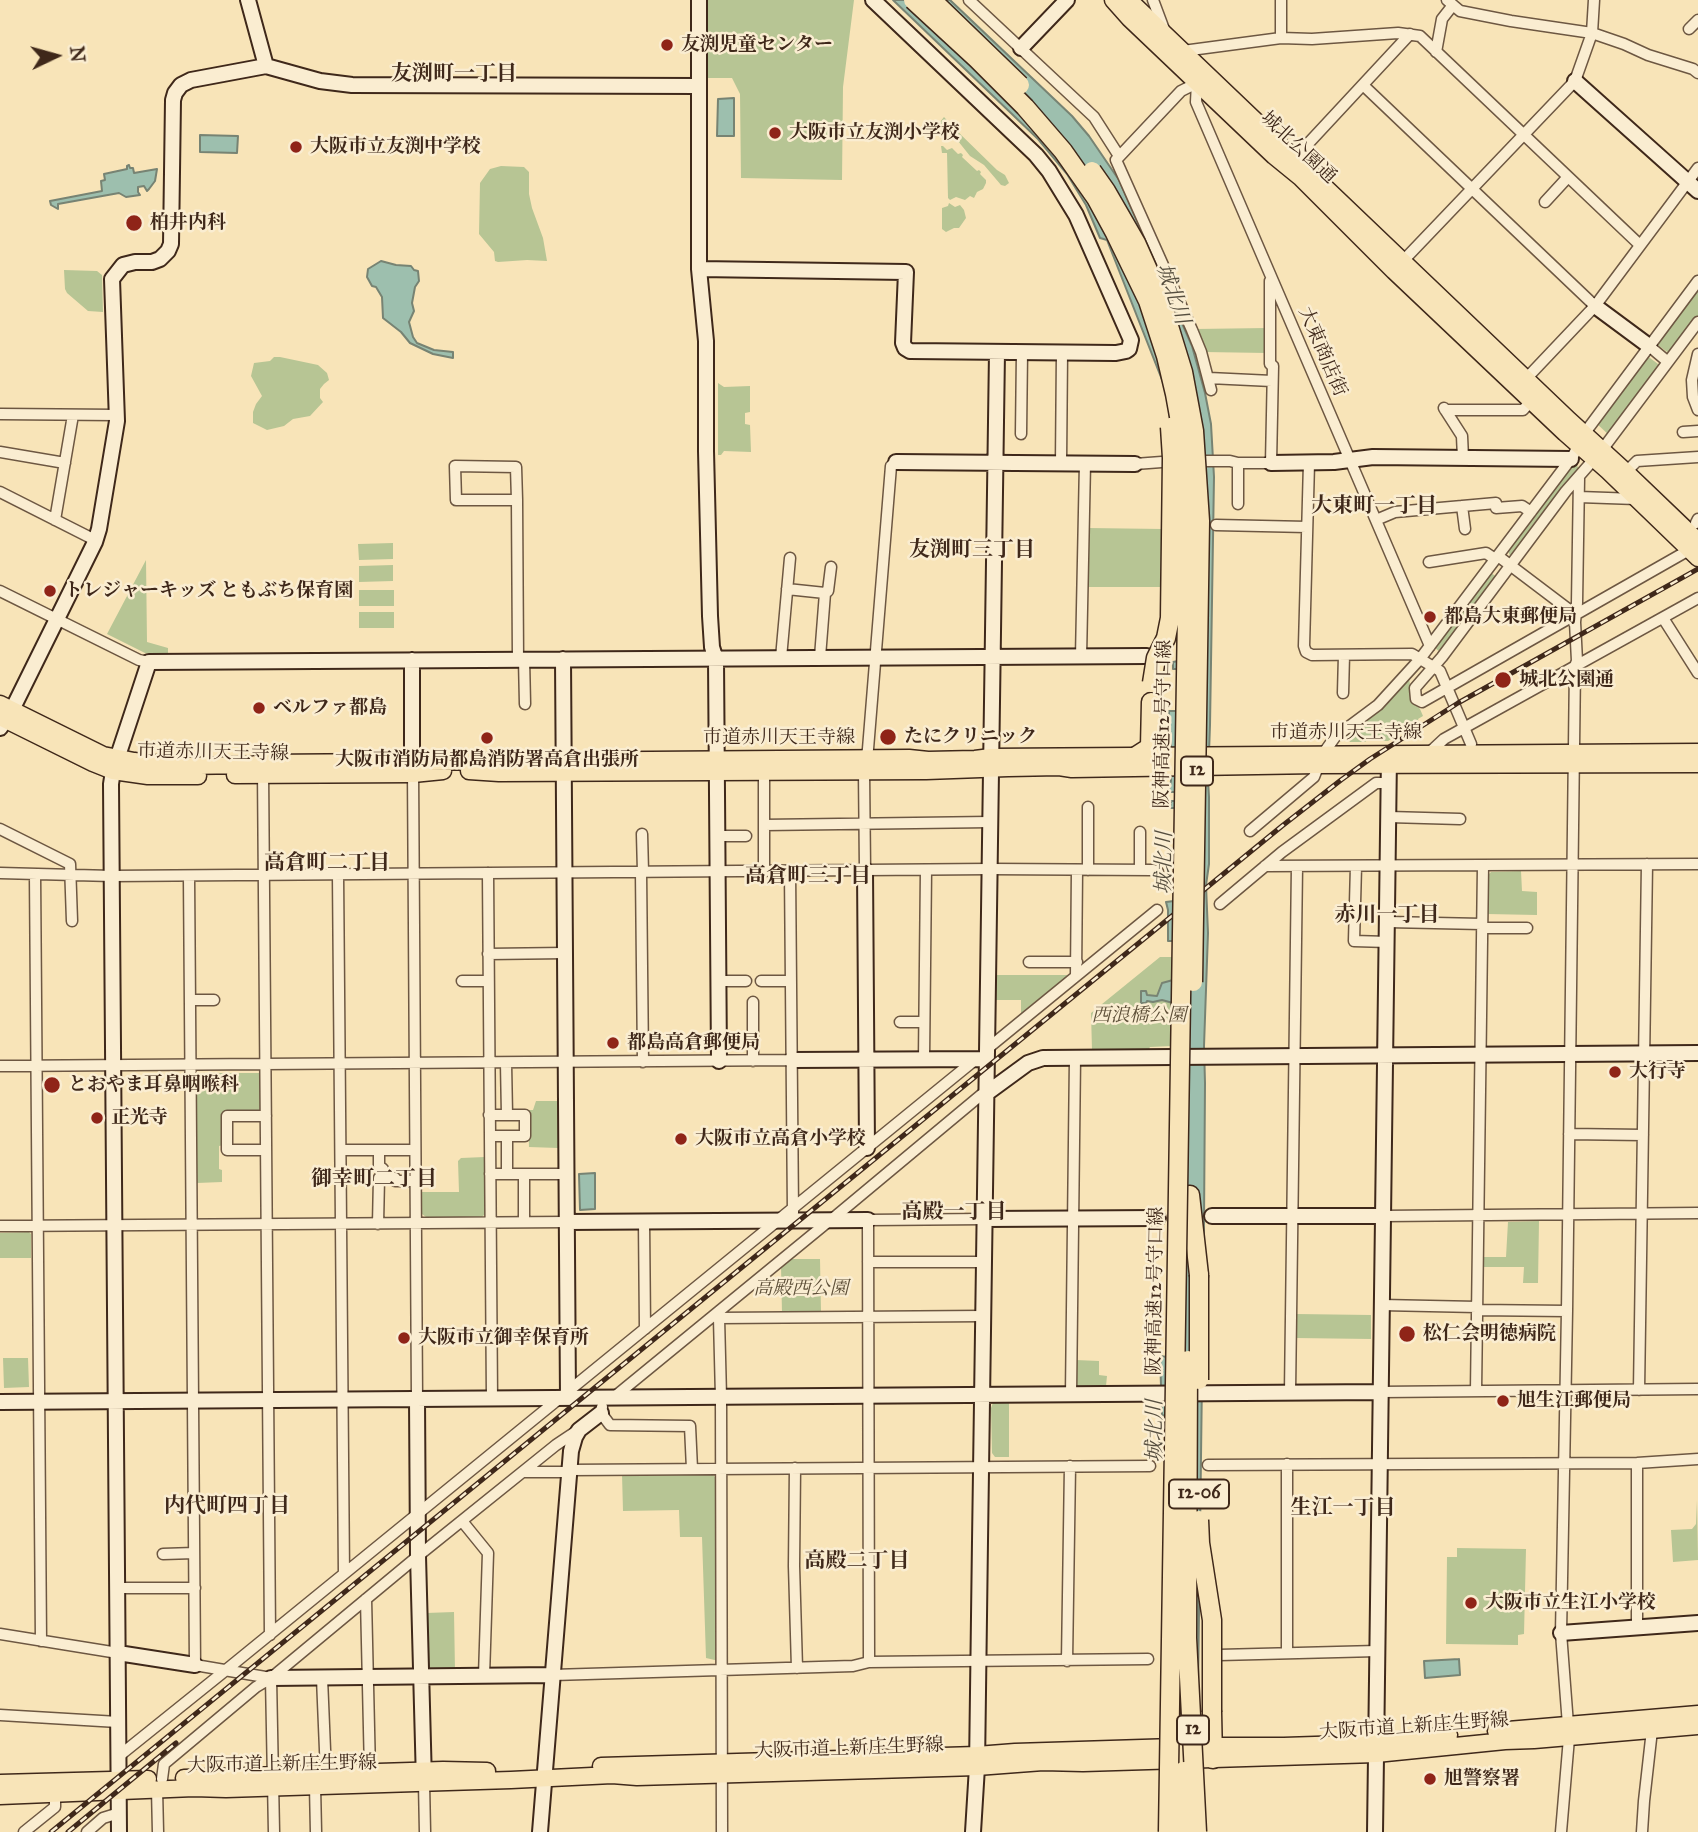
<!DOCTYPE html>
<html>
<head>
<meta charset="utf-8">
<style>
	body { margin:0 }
	#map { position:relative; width:1698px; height:1832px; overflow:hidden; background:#f8e4b8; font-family:"IM FELL Great Primer",serif }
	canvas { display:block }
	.north { position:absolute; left:21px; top:21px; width:70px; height:70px; -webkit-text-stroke:5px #faedd1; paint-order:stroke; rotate:85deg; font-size:19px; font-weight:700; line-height:28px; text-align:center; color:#3f281a }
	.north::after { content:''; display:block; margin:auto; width:24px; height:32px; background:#3f281a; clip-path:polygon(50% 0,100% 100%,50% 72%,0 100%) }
</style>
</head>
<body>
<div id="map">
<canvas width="1698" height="1832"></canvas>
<div class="north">N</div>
</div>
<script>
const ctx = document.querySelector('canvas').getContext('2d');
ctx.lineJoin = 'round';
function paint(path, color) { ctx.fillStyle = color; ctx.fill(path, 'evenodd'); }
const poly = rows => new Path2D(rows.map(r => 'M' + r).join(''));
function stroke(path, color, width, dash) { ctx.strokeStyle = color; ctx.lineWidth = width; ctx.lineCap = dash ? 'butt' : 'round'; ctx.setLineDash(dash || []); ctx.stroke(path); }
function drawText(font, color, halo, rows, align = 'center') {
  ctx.font = font + ' "IM FELL Great Primer","Noto Serif JP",serif'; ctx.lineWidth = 5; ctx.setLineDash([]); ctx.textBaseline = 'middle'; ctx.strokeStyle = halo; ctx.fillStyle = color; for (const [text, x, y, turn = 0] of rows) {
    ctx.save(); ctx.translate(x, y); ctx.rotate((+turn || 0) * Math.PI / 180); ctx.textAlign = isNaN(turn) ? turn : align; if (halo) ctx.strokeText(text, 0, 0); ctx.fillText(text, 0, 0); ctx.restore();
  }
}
paint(poly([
	[707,0,854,0,843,87,842,180,741,178,740,94,732,78,707,78],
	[944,117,953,127,997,170,1005,175,1009,183,1005,186,1001,185,984,165,970,156,958,141,941,127,940,122],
	[941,146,943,146,947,150,952,148,958,154,961,153,963,155,962,157,977,171,979,170,981,172,980,174,986,180,986,183,983,189,977,192,974,198,970,196,965,200,956,197,950,200,948,198,947,153,942,153],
	[501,166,524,167,529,172,529,194,532,208,543,238,547,261,527,260,498,262,495,261,494,252,479,234,480,183,490,169],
	[949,203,955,207,960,205,964,210,966,218,959,228,954,228,946,232,942,229,942,208,948,206],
	[64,270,97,271,102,275,103,312,88,311,67,293,65,289],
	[1698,286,1698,318,1670,354,1655,343],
	[1267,328,1267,353,1204,352,1195,329],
	[1646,355,1662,367,1609,435,1596,423],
	[274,357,280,357,318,365,327,373,329,380,324,384,320,389,320,398,323,402,310,416,293,419,284,426,267,430,253,423,253,412,256,404,262,396,251,376,254,363,270,361],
	[718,383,724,387,750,386,750,412,745,413,745,424,750,425,751,452,724,451,721,455,718,455],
	[1574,463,1579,468,1513,555,1510,556,1508,551],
	[1088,528,1163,529,1162,587,1087,587],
	[393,543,393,559,359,560,358,544],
	[146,560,147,642,168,648,168,654,145,653,107,634],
	[393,565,393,581,359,582,359,566],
	[1491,573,1497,577,1440,652,1435,648],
	[359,590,394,590,394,606,359,606],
	[359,612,394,612,394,628,359,628],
	[1409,679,1413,700,1420,709,1423,716,1418,719,1419,722,1388,741,1372,741,1370,738,1365,742,1350,742,1345,735,1384,706],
	[1521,871,1522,891,1537,892,1537,915,1487,914,1487,876,1491,872],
	[1160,957,1174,957,1171,1046,1150,1047,1148,1050,1092,1050,1091,1013],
	[996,975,1071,975,1021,1014,1021,1000,996,1000],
	[196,1073,260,1073,260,1111,225,1113,224,1145,219,1146,219,1169,222,1170,222,1182,197,1183],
	[536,1101,558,1101,558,1148,529,1147,528,1110,533,1110],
	[485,1157,486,1213,482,1217,426,1217,422,1214,421,1192,459,1192,458,1161,461,1158],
	[1539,1221,1538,1283,1523,1283,1524,1267,1482,1267,1483,1257,1506,1257,1508,1222],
	[29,1232,31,1234,31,1258,0,1258,0,1233],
	[789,1259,820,1259,821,1312,782,1313,781,1266],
	[1296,1314,1371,1315,1371,1339,1295,1338],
	[3,1358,28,1358,29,1387,4,1388],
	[1076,1360,1099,1361,1099,1375,1107,1376,1106,1386,1075,1386],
	[994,1400,1009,1400,1009,1457,995,1457,992,1453,991,1408],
	[710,1472,715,1477,719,1661,706,1658,702,1537,680,1537,679,1510,623,1511,622,1474],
	[1697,1500,1698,1560,1673,1562,1671,1530,1692,1529,1696,1524],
	[1457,1548,1526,1549,1524,1634,1518,1635,1518,1645,1446,1644,1447,1557,1457,1557],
	[454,1612,455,1671,432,1670,427,1666,426,1613]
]), '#b7c594');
const water = poly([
	[893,0,950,0,1072,116,1089,136,1119,180,1192,346,1205,393,1211,424,1214,477,1210,725,1208,780,1209,797,1209,864,1206,885,1208,933,1204,1046,1205,1083,1204,1223,1197,1768,1160,1832,1166,1416,1162,1415,1160,1356,1167,1357,1173,1003,1162,1000,1153,1002,1147,1001,1146,1003,1141,1003,1141,991,1146,991,1147,995,1157,996,1162,983,1173,980,1173,941,1168,941,1168,910,1166,902,1174,901,1176,808,1170,808,1171,801,1176,801,1176,792,1168,792,1171,781,1171,742,1168,732,1169,711,1177,711,1177,669,1173,669,1173,662,1178,661,1178,630,1171,630,1173,456,1168,395,1107,240,1100,238,1086,205,1067,174,1038,139,893,0],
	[734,98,734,136,717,136,718,99,734,98],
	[200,135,238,136,237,153,200,152,200,135],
	[129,165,130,168,133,168,134,173,157,169,155,181,149,189,147,191,144,186,138,187,138,192,140,195,126,197,119,193,58,204,58,209,51,205,50,201,102,191,101,181,105,180,104,174,127,169,127,166,129,165],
	[381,261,396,265,411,266,414,270,418,271,419,281,415,287,412,303,414,311,409,322,413,337,417,343,434,350,453,352,453,358,433,354,410,343,401,332,383,318,382,297,376,287,372,286,367,277,368,269,381,261],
	[595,1173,595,1209,580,1210,579,1174,595,1173],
	[1459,1659,1460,1675,1425,1678,1424,1661,1459,1659]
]);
paint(water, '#9dbfae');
stroke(water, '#778373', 2);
const street = poly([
	[969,0,1094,117,1119,156],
	[1153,0,1165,32],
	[1447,0,1460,11,1511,21,1592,33,1624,44,1648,55,1693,69,1698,73],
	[1689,29,1698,20],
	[1281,38,1281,0],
	[1183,51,1281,38,1312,39,1398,33,1420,36,1640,245],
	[1436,52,1442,19,1453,5],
	[1201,81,1181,91,1116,160,1192,330,1201,352,1211,390],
	[1197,83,1196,102,1430,646],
	[1364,86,1595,306],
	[1291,162,1410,34],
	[1545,202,1568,177],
	[1401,263,1575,81,1592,33,1594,0],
	[1649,346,1668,362],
	[1698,354,1692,380,1693,397,1698,410],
	[1209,378,1272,381],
	[1523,382,1595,306,1698,168],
	[1444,408,1462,436,1463,458],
	[1445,410,1523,410,1531,401],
	[0,414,116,415],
	[1683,432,1698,431],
	[1021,434,1022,352],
	[0,452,65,463],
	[1194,461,1230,461,1238,463,1271,463,1273,366,1270,364,1270,281],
	[1061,463,1062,352],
	[1309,463,1304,646,1306,652,1312,655,1412,654,1440,671,1471,744],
	[1135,464,1175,461],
	[1626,472,1637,461,1698,457],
	[0,492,95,540],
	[1579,497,1636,499],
	[517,500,456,500,455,466,516,467,517,500,518,660],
	[1238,504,1238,463],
	[1462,506,1465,529],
	[55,520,73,415],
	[1376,520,1395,512,1496,503,1496,508,1522,506,1531,512],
	[1696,523,1698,519],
	[1216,525,1307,527],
	[1689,550,1422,702,1416,699,1415,688,1442,657,1566,491,1602,450,1698,322],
	[1498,556,1576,615],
	[1429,562,1486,553,1495,559],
	[787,589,825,593],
	[0,591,139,660,149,662],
	[1663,618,1698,673],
	[820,657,825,593,828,591,831,567],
	[1081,657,1085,463],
	[781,658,790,558],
	[524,659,525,704],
	[1343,693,1344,655],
	[1429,753,1444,739,1698,598],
	[263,770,270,1635],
	[413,770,417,1399],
	[764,771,764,871],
	[1088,807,1088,870],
	[1389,817,1460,819],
	[764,825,990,822],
	[0,829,70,864,72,921],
	[1250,831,1314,777,1323,754,1335,737,1378,705,1420,659,1573,456,1584,434,1698,281],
	[642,834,643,872],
	[717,836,746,836],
	[1265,866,1698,864],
	[1356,866,1354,941,1388,942],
	[1140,869,1140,832],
	[865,870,864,771,868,749,891,466,896,462],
	[790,871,793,1213],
	[641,872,643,1062],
	[0,873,112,876,990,869,1153,870,1158,872],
	[488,873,492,1399],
	[35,874,41,1641],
	[338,874,344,1574],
	[189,876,195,1665,271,1678,274,1832],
	[1220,904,1282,852,1376,783,1389,783],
	[1388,922,1482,924],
	[1482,928,1527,928],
	[488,954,565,953],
	[1029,962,1077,962],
	[1076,976,1077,870],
	[462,981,488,981],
	[718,981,746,981],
	[761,981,791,981],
	[190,1000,214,1000],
	[753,1002,753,1061],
	[900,1022,924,1022],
	[987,1049,1157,910],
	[924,1059,926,870],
	[506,1063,507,1115],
	[0,1066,792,1060],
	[489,1115,525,1115,525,1136,490,1136],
	[266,1116,227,1116,227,1150,266,1150],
	[1569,1134,1643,1135],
	[507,1136,507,1174],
	[341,1150,415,1150],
	[379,1150,379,1166,383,1169,383,1178],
	[490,1174,567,1174],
	[524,1174,524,1222],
	[1384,1216,1698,1213],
	[831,1220,981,1095,987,1093],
	[644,1221,645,1329],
	[378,1224,379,1178,395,1178,395,1181,416,1181],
	[0,1226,567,1222],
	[868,1262,984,1262],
	[1382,1305,1477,1307],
	[1477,1310,1567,1311],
	[717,1313,719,1318,721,1397,722,1832],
	[719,1318,983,1316],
	[1639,1390,1647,864],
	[1476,1391,1483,866],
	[1290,1392,1297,866],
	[1381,1392,1698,1389],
	[1071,1394,1075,1058],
	[613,1398,829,1221],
	[602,1407,601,1413,610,1425,690,1426,692,1469],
	[1208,1465,1637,1463,1698,1459],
	[795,1468,794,1566,797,1668],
	[570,1470,1150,1466],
	[523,1472,570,1472],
	[462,1521,488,1553,484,1676],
	[163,1554,194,1553],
	[117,1588,195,1588],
	[366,1599,370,1772],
	[1637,1628,1637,1463],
	[0,1634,118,1653],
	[1287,1653,1287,1464],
	[1219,1655,1377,1651],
	[1067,1661,1070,1466],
	[869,1662,868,1220,985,1219],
	[553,1675,853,1666,869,1662,1148,1659],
	[322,1678,326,1774],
	[0,1715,118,1722],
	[119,1756,226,1670,976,1059],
	[162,1779,164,1764,256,1687,271,1678,418,1556,556,1445,577,1431],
	[424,1783,425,1832],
	[315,1786,316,1832],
	[157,1789,158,1832],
	[24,1832,55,1807,55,1794],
	[87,1832,103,1818,119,1813],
	[1561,1832,1569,1738,1561,1633,1567,1311,1575,666,1577,661,1575,622,1577,603,1579,478],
	[1642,1832,1644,1801,1652,1730]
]);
const secondary = poly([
	[248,0,266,66],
	[699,0,699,269,706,341,706,451,710,616,712,647,716,660,719,1061],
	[1021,48,1067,0],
	[1575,81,1698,191],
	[699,269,906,272,903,343,905,348,910,351,1116,353,1126,351,1129,349,1131,340,1076,215,1049,171,1036,155,873,0],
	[1595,306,1649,346],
	[896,462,1135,464],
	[1271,463,1334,462,1373,457,1571,459],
	[563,659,568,1398],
	[412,660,412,762],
	[0,728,12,710,57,619,95,542,99,529,117,421,112,279,123,265,135,262,152,262,160,259,168,251,171,244,173,100,175,93,181,85,191,80,266,66,320,81,352,85,699,86],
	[865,870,867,1148],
	[792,1060,987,1059],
	[987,1093,1028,1063,1043,1058,1698,1053],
	[1212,1216,1384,1216],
	[985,1219,1158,1218],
	[567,1222,868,1220],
	[417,1399,418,1556,424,1782],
	[0,1402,1381,1392],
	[1561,1633,1698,1623],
	[118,1653,195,1665],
	[271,1678,553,1675],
	[119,1832,111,784,113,771,149,662,1147,656],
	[540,1832,571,1451,575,1437,579,1430,601,1413],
	[973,1832,977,1767,980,1541,997,352],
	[1375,1832,1389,756]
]);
const primary = poly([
	[1113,0,1129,18,1274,156,1301,178,1394,271,1565,433,1608,471,1698,558],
	[1129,0,1568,419,1626,472,1698,541],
	[0,704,103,755,134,761,182,766,251,765,263,763,909,758,928,760,975,759,991,757,1698,752],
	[0,717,93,763,113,771,148,776,198,776],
	[469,771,499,773,926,771,1008,768,1059,767,1072,769,1318,765,1698,764],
	[235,775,413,774,443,771],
	[1496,1731,1698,1714],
	[601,1766,977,1755,1015,1752,1206,1746,1284,1746,1377,1743,1449,1735],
	[184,1778,443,1770,487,1771],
	[0,1783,148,1779],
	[0,1796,194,1788,226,1789,511,1780,612,1775,637,1777,977,1767,1043,1762,1083,1763,1376,1754,1505,1741,1534,1740,1698,1726]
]);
const highway = poly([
	[1150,747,1155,764,1159,767],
	[1136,756,1150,747,1151,702],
	[1190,1195,1199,1275],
	[1212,1712,1213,1759]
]);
stroke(street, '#6d5742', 13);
stroke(secondary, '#3f281a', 18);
stroke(primary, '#3f281a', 19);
stroke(highway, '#3f281a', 21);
stroke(street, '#faedd1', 10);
stroke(secondary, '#faedd1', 14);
stroke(primary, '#f8e4b8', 16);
stroke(highway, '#f8e4b8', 18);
const rail = poly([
	[51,1832,1282,826,1341,780,1370,759,1458,703,1698,569],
	[68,1832,176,1743]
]);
stroke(rail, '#3f281a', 5);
stroke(rail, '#faedd1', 2.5, [8]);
const highwayBridge = poly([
	[913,0,977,59,1025,107,1063,151,1096,198,1115,233,1148,301,1166,356,1175,394,1182,433,1187,491,1188,549,1168,1832],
	[932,0,1020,85],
	[1092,171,1106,191,1136,243,1160,297,1183,372,1194,431,1200,521,1193,982],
	[1152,683,1156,658,1166,638,1170,618,1172,458,1170,427],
	[1199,1275,1199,1380],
	[1188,1360,1187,1638,1197,1832],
	[1199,1520,1200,1543,1212,1620,1212,1712],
	[1182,1832,1183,1771]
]);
stroke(highwayBridge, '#3f281a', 21, []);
stroke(highwayBridge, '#f8e4b8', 18);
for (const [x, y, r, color] of [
	[667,45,7,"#8f2418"],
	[775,133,7,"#8f2418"],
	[296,147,7,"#8f2418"],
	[134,223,9,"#8f2418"],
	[50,591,7,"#8f2418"],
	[1430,617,7,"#8f2418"],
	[1503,680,9,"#8f2418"],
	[259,708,7,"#8f2418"],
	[888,737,9,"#8f2418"],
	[487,738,7,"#8f2418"],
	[613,1043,7,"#8f2418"],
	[1615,1072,7,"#8f2418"],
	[52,1085,9,"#8f2418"],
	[97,1118,7,"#8f2418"],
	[681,1139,7,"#8f2418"],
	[1407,1334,9,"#8f2418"],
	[404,1338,7,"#8f2418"],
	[1503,1401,7,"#8f2418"],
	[1471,1603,7,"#8f2418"],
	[1430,1779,7,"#8f2418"]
]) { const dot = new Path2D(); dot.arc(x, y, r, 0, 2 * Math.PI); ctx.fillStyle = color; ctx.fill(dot); stroke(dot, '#faedd1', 2.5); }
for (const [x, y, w] of [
	[1197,771,32],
	[1199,1494,60],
	[1193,1730,32]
]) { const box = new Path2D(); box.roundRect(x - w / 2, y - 14.5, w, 29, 5); ctx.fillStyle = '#faedd1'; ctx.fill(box); stroke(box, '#3f281a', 2); }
drawText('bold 18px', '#3f281a', null, [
	["12",1197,771],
	["12-06",1199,1494],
	["12",1193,1730]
]);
drawText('bold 19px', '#3f281a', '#faedd1', [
	["友渕児童センター",681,45],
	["大阪市立友渕小学校",789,133],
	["大阪市立友渕中学校",310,147],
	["柏井内科",150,223],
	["トレジャーキッズ ともぶち保育園",64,591],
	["都島大東郵便局",1444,617],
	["城北公園通",1519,680],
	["ベルファ都島",273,708],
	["たにクリニック",904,737],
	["大阪市消防局都島消防署高倉出張所",487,760,"center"],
	["都島高倉郵便局",627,1043],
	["大行寺",1629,1072],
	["とおやま耳鼻咽喉科",68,1085],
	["正光寺",111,1118],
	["大阪市立高倉小学校",695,1139],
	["松仁会明徳病院",1423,1334],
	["大阪市立御幸保育所",418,1338],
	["旭生江郵便局",1517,1401],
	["大阪市立生江小学校",1485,1603],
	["旭警察署",1444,1779]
], 'left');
drawText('19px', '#3f281a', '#faedd1', [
	["城北公園通",1298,148,43],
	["大東商店街",1322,352,67],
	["阪神高速12号守口線",1164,724,-89],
	["市道赤川天王寺線",1346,733],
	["市道赤川天王寺線",779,738],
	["市道赤川天王寺線",213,753,1],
	["阪神高速12号守口線",1156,1291,-89],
	["大阪市道上新庄生野線",1414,1727,-4],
	["大阪市道上新庄生野線",849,1749,-2],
	["大阪市道上新庄生野線",282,1765,-1]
]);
drawText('italic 19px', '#5d4f38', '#faedd1', [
	["西浪橋公園",1139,1016],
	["高殿西公園",801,1289]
]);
drawText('bold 21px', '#3f281a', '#faedd1', [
	["友渕町一丁目",454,75],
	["大東町一丁目",1374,507],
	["友渕町三丁目",972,551],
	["高倉町二丁目",327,864],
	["高倉町三丁目",808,877],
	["赤川一丁目",1387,916],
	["御幸町二丁目",374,1180],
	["高殿一丁目",954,1213],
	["内代町四丁目",227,1507],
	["生江一丁目",1343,1509],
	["高殿二丁目",857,1562]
]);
drawText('italic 21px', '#564e3f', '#faedd1', [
	["城北川",1172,294,71],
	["城北川",1165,863,-89],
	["城北川",1156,1431,-90]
]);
</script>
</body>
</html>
